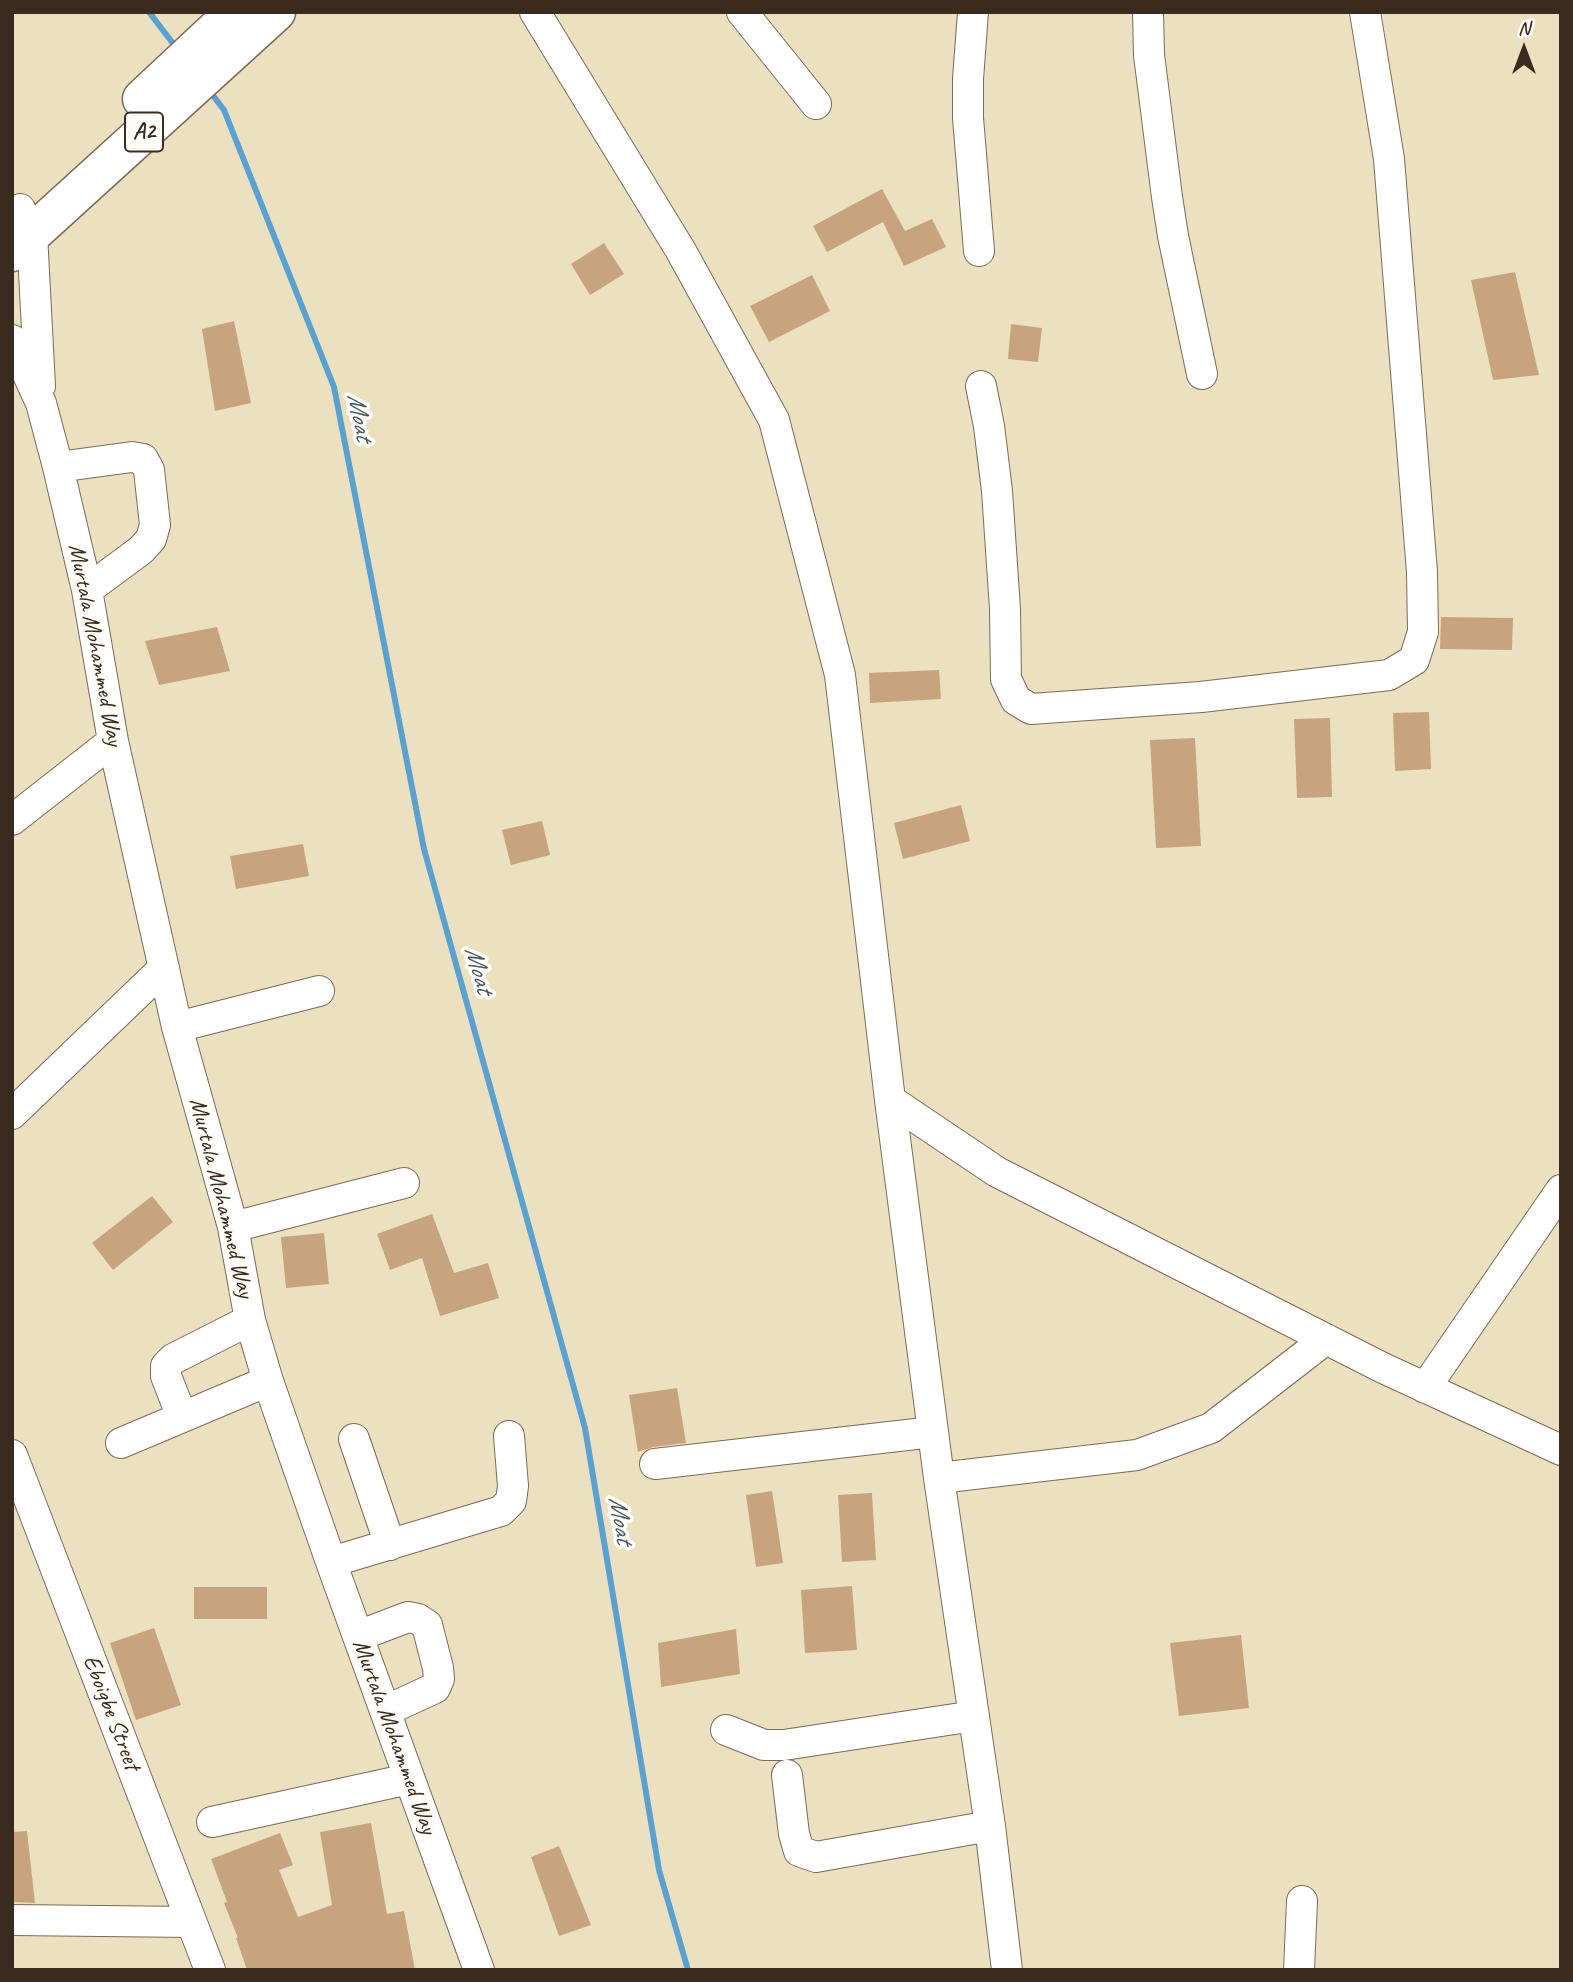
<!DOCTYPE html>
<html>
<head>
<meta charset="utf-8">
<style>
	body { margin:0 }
	#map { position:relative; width:1573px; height:1982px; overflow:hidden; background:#ebe1c0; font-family:Caveat,sans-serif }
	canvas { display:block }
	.frame { position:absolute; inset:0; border:14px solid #3b2a1e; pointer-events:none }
	.north { position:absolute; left:1489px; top:14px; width:70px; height:70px; -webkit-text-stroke:5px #fdfcf7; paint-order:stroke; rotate:0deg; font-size:19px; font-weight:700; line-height:28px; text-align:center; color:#3b2a1e }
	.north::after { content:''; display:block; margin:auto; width:24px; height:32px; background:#3b2a1e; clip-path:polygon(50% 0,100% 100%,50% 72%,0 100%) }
</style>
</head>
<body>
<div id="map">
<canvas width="1573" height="1982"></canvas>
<div class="frame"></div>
<div class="north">N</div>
</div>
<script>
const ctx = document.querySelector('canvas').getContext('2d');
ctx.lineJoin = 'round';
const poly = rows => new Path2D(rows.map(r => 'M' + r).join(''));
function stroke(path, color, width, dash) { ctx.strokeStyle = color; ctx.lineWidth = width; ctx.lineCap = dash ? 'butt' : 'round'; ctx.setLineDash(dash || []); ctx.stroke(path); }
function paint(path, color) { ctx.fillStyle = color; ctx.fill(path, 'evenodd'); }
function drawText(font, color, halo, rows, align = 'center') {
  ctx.font = font + ' Caveat,sans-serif'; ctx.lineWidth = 7; ctx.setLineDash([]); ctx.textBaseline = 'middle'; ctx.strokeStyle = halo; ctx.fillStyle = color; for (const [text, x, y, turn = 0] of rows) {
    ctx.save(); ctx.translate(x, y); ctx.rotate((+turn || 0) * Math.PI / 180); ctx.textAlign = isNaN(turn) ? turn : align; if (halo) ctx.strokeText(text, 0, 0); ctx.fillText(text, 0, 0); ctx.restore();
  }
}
stroke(poly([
	[149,12,178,50],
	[208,89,224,110,334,387,424,849,585,1428,659,1870,688,1970]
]), '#5ba1d0', 6);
paint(poly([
	[882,189,905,231,932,219,946,247,904,266,883,222,827,252,813,226],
	[604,243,624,274,590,295,571,264],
	[1515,272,1539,375,1493,380,1471,280],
	[812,275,830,311,769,342,750,306],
	[234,321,251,403,215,411,202,329],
	[1011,324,1042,328,1038,362,1008,359],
	[1441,617,1513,618,1512,650,1440,649],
	[217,627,230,671,159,685,145,641],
	[939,670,941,699,870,703,869,673],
	[1429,712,1431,769,1395,771,1393,713],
	[1330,718,1332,797,1297,798,1294,719],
	[1195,738,1201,846,1156,848,1150,740],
	[961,805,970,841,903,859,894,823],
	[542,821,550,855,511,865,502,830],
	[303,844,309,876,236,889,230,856],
	[152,1196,173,1222,113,1270,92,1243],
	[432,1214,454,1273,488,1263,499,1298,440,1316,422,1258,390,1270,377,1234],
	[324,1233,329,1284,286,1288,281,1237],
	[677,1388,686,1443,653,1447,638,1452,629,1395],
	[772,1491,783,1563,756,1567,746,1495],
	[872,1493,876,1560,842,1562,838,1495],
	[852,1586,857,1650,805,1653,801,1590],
	[194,1587,267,1587,267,1619,194,1619],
	[154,1628,181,1705,136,1720,110,1643],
	[736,1629,740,1674,661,1687,658,1643],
	[1241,1635,1249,1708,1179,1716,1170,1643],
	[371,1823,387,1914,404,1911,415,1970,247,1970,236,1938,238,1938,224,1903,227,1902,211,1859,280,1833,293,1865,279,1870,298,1917,332,1905,320,1832],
	[27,1831,35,1903,12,1902,12,1832],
	[559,1846,591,1925,559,1936,531,1857]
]), '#c7a47d');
const minor = poly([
	[535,12,681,251,774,420,840,675,890,1100,939,1478,990,1826,1007,1970],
	[742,12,816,104],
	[973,12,968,79,968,118,979,251],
	[1148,12,1149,55,1167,197,1173,236,1202,374],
	[20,209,32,234,40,386],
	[12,340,41,403,58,467,87,590,113,741,177,1027,233,1227,250,1320,268,1381,331,1562,479,1970],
	[981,386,989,426,997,491,1005,609,1006,679,1016,700,1031,709,1201,697,1389,675,1414,660,1423,632,1422,572,1389,159,1365,12],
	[58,467,132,457,143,459,149,470,155,525,151,539,141,550,87,590],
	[12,820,113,741],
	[177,1027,319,991],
	[890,1100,997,1172,1383,1368,1561,1450],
	[12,1114,164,968],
	[233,1227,404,1183],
	[1425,1388,1561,1190],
	[182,1417,166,1376,166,1366,173,1359,250,1320],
	[354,1439,390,1545],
	[121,1443,268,1381],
	[12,1455,210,1970],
	[655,1464,933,1432],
	[939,1478,1137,1455,1211,1428,1326,1339],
	[331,1562,501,1511,511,1501,513,1486,509,1436],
	[358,1636,408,1617,418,1619,427,1625,438,1668,439,1679,435,1688,385,1711],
	[726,1730,764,1745,784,1745,974,1716],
	[787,1775,794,1834,799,1851,816,1857,990,1826],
	[212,1822,409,1779],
	[12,1920,191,1922],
	[1299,1970,1302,1901]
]);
const highway = poly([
	[142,99,235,12],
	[12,252,276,12]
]);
stroke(minor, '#796a57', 32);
stroke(highway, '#796a57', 41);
stroke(minor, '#fff', 30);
stroke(highway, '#fff', 38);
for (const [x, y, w] of [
	[144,132,38]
]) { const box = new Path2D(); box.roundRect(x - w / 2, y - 19.5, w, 39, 5); ctx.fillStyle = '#fdfcf7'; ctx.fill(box); stroke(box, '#3b2a1e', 2); }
drawText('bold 23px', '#3b2a1e', null, [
	["A2",144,132]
]);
drawText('24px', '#3b2a1e', '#fdfcf7', [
	["Murtala Mohammed Way",95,645,79],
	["Murtala Mohammed Way",221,1198,76],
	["Eboigbe Street",111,1713,69],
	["Murtala Mohammed Way",394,1737,70]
]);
drawText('italic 26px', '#485a65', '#fdfcf7', [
	["Moat",359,417,79],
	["Moat",478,970,74],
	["Moat",620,1520,80]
]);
</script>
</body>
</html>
